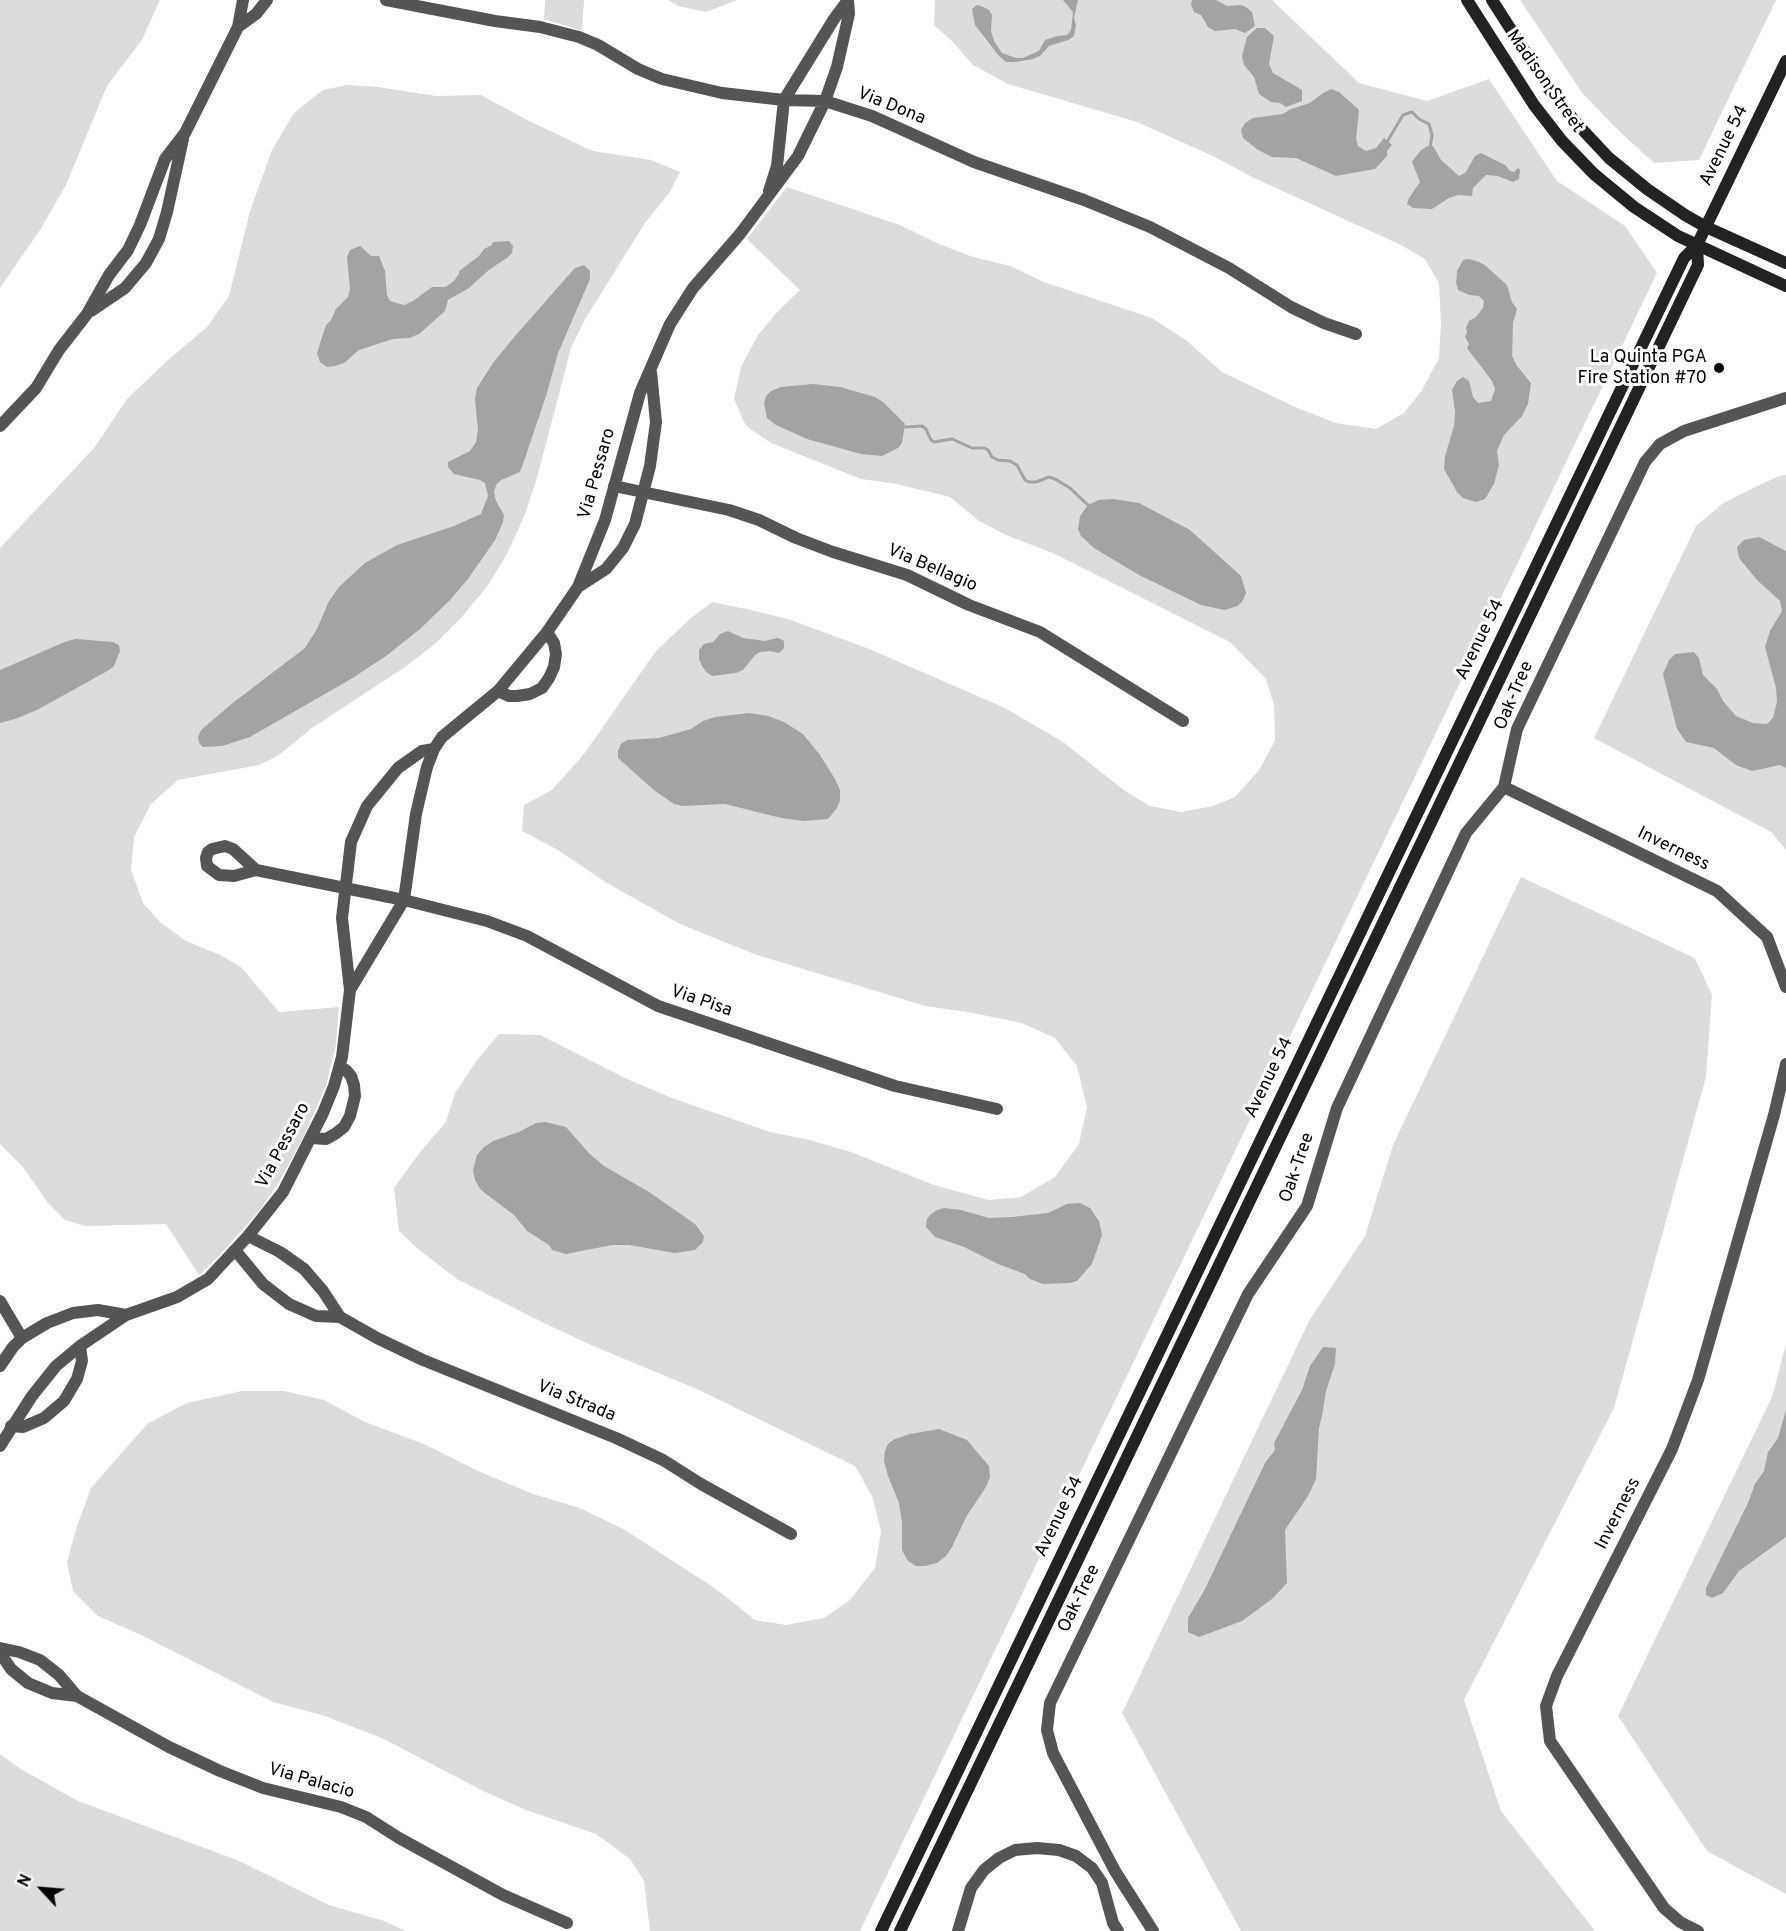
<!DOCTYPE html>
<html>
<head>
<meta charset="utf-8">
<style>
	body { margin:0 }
	#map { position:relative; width:1786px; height:1931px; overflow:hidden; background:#fff; font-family:Overpass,sans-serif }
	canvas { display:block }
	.north { position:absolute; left:12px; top:1859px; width:60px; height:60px; -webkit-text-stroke:4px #fff; paint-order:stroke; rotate:296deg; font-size:16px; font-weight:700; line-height:24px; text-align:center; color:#000 }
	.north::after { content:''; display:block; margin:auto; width:21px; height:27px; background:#000; clip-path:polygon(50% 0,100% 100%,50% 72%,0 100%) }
</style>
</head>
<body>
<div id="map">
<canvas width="1786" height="1931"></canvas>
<div class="north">N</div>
</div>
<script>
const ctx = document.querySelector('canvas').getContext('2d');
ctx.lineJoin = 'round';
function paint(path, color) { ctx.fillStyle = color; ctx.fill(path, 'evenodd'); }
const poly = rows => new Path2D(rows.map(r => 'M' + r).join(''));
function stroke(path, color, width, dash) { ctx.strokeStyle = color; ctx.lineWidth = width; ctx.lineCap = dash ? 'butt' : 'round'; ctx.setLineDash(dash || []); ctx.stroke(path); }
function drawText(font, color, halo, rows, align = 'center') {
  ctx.font = font + ' Overpass,sans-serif'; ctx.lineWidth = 6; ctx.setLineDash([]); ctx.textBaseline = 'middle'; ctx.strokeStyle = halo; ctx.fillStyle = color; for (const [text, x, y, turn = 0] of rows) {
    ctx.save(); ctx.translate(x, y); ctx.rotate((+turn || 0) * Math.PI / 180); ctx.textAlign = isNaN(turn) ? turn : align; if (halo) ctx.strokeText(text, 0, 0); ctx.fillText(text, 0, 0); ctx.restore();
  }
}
paint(poly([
	[0,0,160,0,142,40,107,86,66,185,40,230,0,288],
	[545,0,584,0,582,31,544,19],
	[668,0,737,0,706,12,678,6],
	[935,0,1272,0,1359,83,1427,101,1489,79,1557,181,1625,226,1657,273,860,1931,650,1931,644,1881,630,1859,596,1834,526,1810,483,1791,384,1739,325,1716,273,1702,141,1635,98,1616,73,1591,67,1562,77,1526,91,1488,147,1424,187,1403,242,1391,284,1391,324,1400,365,1422,424,1444,478,1471,533,1494,580,1508,625,1530,716,1589,755,1620,786,1625,824,1618,850,1600,875,1568,881,1532,873,1498,855,1466,699,1390,591,1345,542,1322,457,1279,418,1249,399,1231,394,1188,420,1152,446,1122,455,1093,477,1060,499,1034,540,1035,627,1079,672,1098,770,1132,810,1140,851,1152,934,1185,989,1200,1021,1197,1055,1177,1079,1144,1087,1107,1077,1066,1055,1038,1022,1023,968,1012,925,1006,754,954,680,924,607,883,558,850,522,831,524,805,552,790,584,754,656,651,691,618,712,602,746,609,788,619,867,648,1005,708,1063,742,1125,791,1150,806,1181,812,1213,806,1235,797,1259,770,1275,741,1274,705,1266,679,1230,642,1055,554,1006,535,979,521,950,497,897,484,861,479,771,443,746,426,734,399,741,367,758,335,778,311,800,290,747,239,787,187,900,225,937,243,970,256,1010,266,1044,282,1152,318,1187,341,1222,372,1295,407,1336,423,1376,429,1404,413,1422,390,1439,358,1441,323,1439,283,1425,259,1401,245,1254,178,1215,157,1137,122,1008,84,973,65,953,42,934,25],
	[1520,0,1776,0,1699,160,1654,163,1620,132,1583,94],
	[347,85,378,87,436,96,481,95,529,121,593,151,651,160,680,172,670,192,645,223,584,321,571,348,537,478,525,514,508,552,489,584,462,617,436,643,408,665,312,728,279,755,259,765,178,780,151,804,134,837,131,870,143,903,160,922,186,941,220,955,241,967,279,1012,339,1007,336,1045,326,1086,303,1138,279,1182,260,1210,216,1259,199,1275,166,1224,85,1226,65,1220,48,1203,23,1167,0,1144,0,548,94,448,127,399,168,360,207,327,229,296,250,211,272,150,294,113,323,90],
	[1786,475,1786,850,1771,832,1594,738,1696,526,1722,504,1747,491,1779,476],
	[1521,877,1695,958,1712,995,1706,1077,1614,1408,1464,1700,1501,1811,1595,1931,1241,1931,1122,1713,1309,1321,1365,1236,1393,1145],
	[1786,1344,1786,1894,1707,1851,1618,1716,1772,1397],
	[0,1754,19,1768,78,1801,237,1860,329,1905,384,1921,406,1931,0,1931]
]), '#dcdcdc');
paint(poly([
	[1063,0,1078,0,1074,18,1076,25,1074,36,1068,40,1049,46,1040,56,1033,59,1016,62,1006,62,999,56,975,25,972,9,977,5,981,6,989,10,992,15,991,31,994,41,1002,53,1016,58,1023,58,1039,51,1045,40,1057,36,1067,35,1071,30,1073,12],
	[1192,0,1216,0,1227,6,1241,5,1246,7,1252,12,1255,26,1245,33,1235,29,1215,31,1208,27,1201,15,1194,12,1191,4],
	[1257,28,1265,28,1274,36,1269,64,1273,73,1302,90,1302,101,1286,107,1280,103,1271,102,1259,94,1254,77,1244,65,1242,56,1247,37],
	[1331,89,1339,92,1359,110,1356,139,1358,146,1366,151,1376,148,1384,138,1392,145,1387,151,1387,156,1375,169,1336,176,1296,158,1272,157,1258,150,1243,138,1241,130,1245,123,1253,118,1283,114,1291,109,1310,103,1323,93],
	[1428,146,1433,146,1441,160,1459,176,1466,172,1475,156,1481,153,1505,165,1510,171,1514,172,1518,168,1520,170,1519,179,1513,182,1498,176,1486,175,1473,188,1472,196,1458,195,1449,198,1432,209,1413,208,1407,204,1409,198,1420,182,1412,162,1421,150],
	[509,241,513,246,512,253,507,258,490,269,469,288,448,300,445,311,419,334,409,338,393,339,359,350,344,363,335,366,327,367,320,362,317,353,326,325,331,320,336,309,348,297,350,289,347,257,350,250,360,246,371,256,379,256,385,271,387,295,390,301,404,305,413,301,432,287,445,287,453,282,459,274,459,271,479,256,484,249,492,245,493,242],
	[1469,259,1479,262,1486,266,1507,285,1512,302,1517,309,1513,323,1512,356,1517,366,1531,383,1528,404,1522,416,1504,435,1497,451,1499,465,1494,484,1485,499,1476,502,1463,498,1457,492,1444,469,1445,456,1454,426,1455,412,1452,390,1457,381,1463,377,1469,381,1473,397,1478,403,1491,401,1495,389,1492,381,1467,348,1469,344,1465,337,1467,332,1466,328,1469,321,1476,317,1483,308,1484,301,1479,296,1469,295,1458,290,1456,283,1457,271,1463,260],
	[584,265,590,271,590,279,558,353,546,396,523,464,520,472,501,480,496,485,494,492,496,501,504,515,503,522,495,540,468,579,450,600,420,629,386,656,351,679,250,737,222,746,203,747,199,743,198,737,201,730,234,702,305,648,317,629,329,601,339,587,365,563,397,545,454,526,481,514,488,496,485,483,480,480,454,474,448,467,448,462,470,451,476,442,478,430,475,399,477,388,493,363,515,336,575,268],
	[813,384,840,387,875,397,883,402,905,424,902,443,898,448,882,456,861,454,807,439,776,425,767,418,764,403,766,396,771,391,781,387],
	[1113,499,1139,503,1190,530,1241,576,1246,593,1243,600,1238,606,1224,610,1201,605,1139,575,1094,548,1081,536,1078,529,1080,516,1088,505,1099,500],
	[1759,537,1786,551,1786,768,1780,765,1752,771,1736,765,1714,748,1686,742,1677,729,1663,674,1669,660,1675,654,1694,652,1699,658,1703,675,1717,689,1723,701,1736,716,1753,723,1767,724,1773,718,1777,702,1776,688,1765,647,1770,631,1782,611,1780,601,1757,580,1739,558,1737,547,1744,540],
	[728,631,743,638,758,640,764,641,778,638,784,641,784,648,779,653,770,651,760,652,755,655,743,670,736,673,712,676,706,672,702,666,699,659,699,650,704,644,713,642,720,634],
	[76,639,113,642,119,645,120,651,114,666,109,670,37,710,15,719,0,723,0,670,67,641],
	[749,713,768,716,784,722,803,734,820,755,835,779,840,790,840,800,837,808,828,819,804,821,781,818,725,804,683,806,674,804,655,791,618,758,618,751,621,744,627,740,659,738,691,729,703,721,715,717],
	[545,1122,566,1127,589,1153,604,1166,649,1192,695,1224,704,1236,703,1242,695,1250,675,1253,629,1245,612,1245,566,1254,552,1250,549,1245,527,1231,514,1215,481,1190,475,1180,473,1170,477,1155,484,1147,493,1141,519,1132,536,1123],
	[1080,1203,1090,1208,1099,1221,1102,1235,1092,1264,1077,1281,1070,1283,1043,1284,1030,1279,1025,1274,998,1264,964,1247,935,1237,926,1227,927,1219,931,1214,937,1210,944,1208,961,1210,989,1218,1012,1217,1048,1213,1067,1204],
	[1323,1347,1336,1348,1335,1364,1326,1391,1322,1416,1319,1428,1316,1479,1308,1496,1285,1530,1287,1583,1272,1599,1242,1621,1199,1637,1188,1632,1188,1618,1204,1591,1265,1463,1275,1450,1274,1443,1302,1390,1310,1366],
	[1786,1410,1786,1537,1739,1571,1723,1593,1712,1598,1706,1595,1706,1588,1748,1503,1755,1484,1764,1471,1768,1452,1778,1438],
	[939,1429,967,1440,989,1466,990,1477,986,1487,966,1517,952,1547,946,1556,937,1563,925,1566,916,1566,908,1561,902,1550,902,1522,899,1503,888,1476,884,1461,885,1451,888,1444,895,1439,910,1434]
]), '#a3a3a3');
stroke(poly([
	[1387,142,1403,115,1412,112,1419,119,1429,124,1432,135,1430,148],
	[905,427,922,426,926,429,931,440,934,442,952,439,972,448,984,448,988,450,992,457,998,460,1010,461,1017,465,1025,480,1029,482,1036,482,1049,477,1055,479,1070,488,1088,505]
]), '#a3a3a3', 3);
stroke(poly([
	[386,0,495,21,540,27,579,37,598,45,638,69,662,79,722,93,784,100,825,101,872,116,974,162,1084,200,1150,227,1229,268,1291,307,1324,323,1356,334],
	[238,27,256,14,267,0],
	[769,191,777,166,784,100,834,19,848,0],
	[91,311,125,288,146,263,159,239,167,212,183,139],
	[0,426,36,388,59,350,87,314,109,275,128,250,140,225,165,159,185,133,238,27,243,0],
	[614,486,729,510,759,520,796,538,833,552,907,575,969,605,1040,632,1183,721],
	[578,587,606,569,623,548,635,524,650,466,656,422,651,372],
	[498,691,509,696,517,696,530,694,542,688,549,678,554,667,556,654,554,643,547,632],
	[1504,787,1717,891,1767,937,1786,987],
	[256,870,233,849,225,846,212,849,208,852,206,858,207,866,219,875,234,876,256,870,404,900,487,921,527,936,658,1006,895,1086,997,1109],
	[350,990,404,900,416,814,427,767,434,749,442,737,498,691,547,632,578,587,605,520,640,393,670,324,693,288,740,234,798,156,825,101,837,67,849,14,848,0],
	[311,1138,326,1139,335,1134,344,1127,350,1116,355,1096,354,1085,351,1076,346,1070,340,1067],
	[248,1236,280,1252,304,1269,323,1291,340,1317,377,1338,423,1360,616,1438,663,1460,701,1484,791,1534],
	[235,1250,263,1284,289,1304,316,1316,340,1317],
	[0,1301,22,1338],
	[0,1366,13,1347,22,1338,47,1323,73,1313,98,1310,126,1315],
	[11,1426,23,1427,44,1418,64,1401,77,1379,82,1361,80,1346],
	[0,1446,32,1396,56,1366,80,1346,126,1315,177,1297,208,1279,248,1236,283,1192,323,1113,334,1086,342,1057,350,990,342,918,351,842,367,806,398,768,422,751,434,749],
	[0,1648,19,1652,40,1660,59,1675,77,1696,169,1747,220,1771,263,1788,341,1807,366,1817,399,1838,503,1895,567,1923],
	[0,1653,11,1669,28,1683,52,1693,77,1696],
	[958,1931,971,1888,984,1870,999,1858,1015,1850,1037,1848,1059,1850,1076,1856,1092,1868,1102,1883,1113,1923,1118,1931],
	[1153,1931,1115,1871,1053,1753,1047,1730,1050,1703,1248,1294,1307,1206,1337,1108,1466,833,1504,787,1517,729,1645,462,1660,444,1684,431,1786,398],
	[1698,1931,1680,1922,1664,1908,1550,1741,1546,1706,1557,1676,1672,1449,1698,1380,1774,1115,1786,1064]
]), '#555', 12);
stroke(poly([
	[1467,0,1534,105,1562,141,1594,174,1634,207,1678,236,1786,286],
	[1492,0,1551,92,1579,126,1609,158,1647,189,1685,215,1706,227,1786,263],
	[881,1931,1684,258,1697,245,1786,61],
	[900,1931,1698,265,1697,245]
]), '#222', 12);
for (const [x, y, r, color] of [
	[1719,368,6,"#000"]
]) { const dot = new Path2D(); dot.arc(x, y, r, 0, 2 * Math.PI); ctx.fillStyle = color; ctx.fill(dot); stroke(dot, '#fff', 2); }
drawText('18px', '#000', '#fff', [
	["Madison Street",1544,82,55],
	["Via Dona",891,107,22],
	["Avenue 54",1725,146,-64],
	["Via Pessaro",598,474,-74],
	["Via Bellagio",932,569,23],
	["Avenue 54",1481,640,-64],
	["Oak-Tree",1515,696,-67],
	["Inverness",1673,850,26],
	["Via Pisa",701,1002,19],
	["Avenue 54",1270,1078,-64],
	["Via Pessaro",284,1146,-62],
	["Oak-Tree",1298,1168,-71],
	["Via Strada",576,1402,22],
	["Inverness",1619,1514,-63],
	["Avenue 54",1060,1517,-64],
	["Oak-Tree",1080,1599,-64],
	["Via Palacio",311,1782,16]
]);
drawText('18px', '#000', '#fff', [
	["La Quinta PGA",1707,358],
	["Fire Station #70",1707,379]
], 'right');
</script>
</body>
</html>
